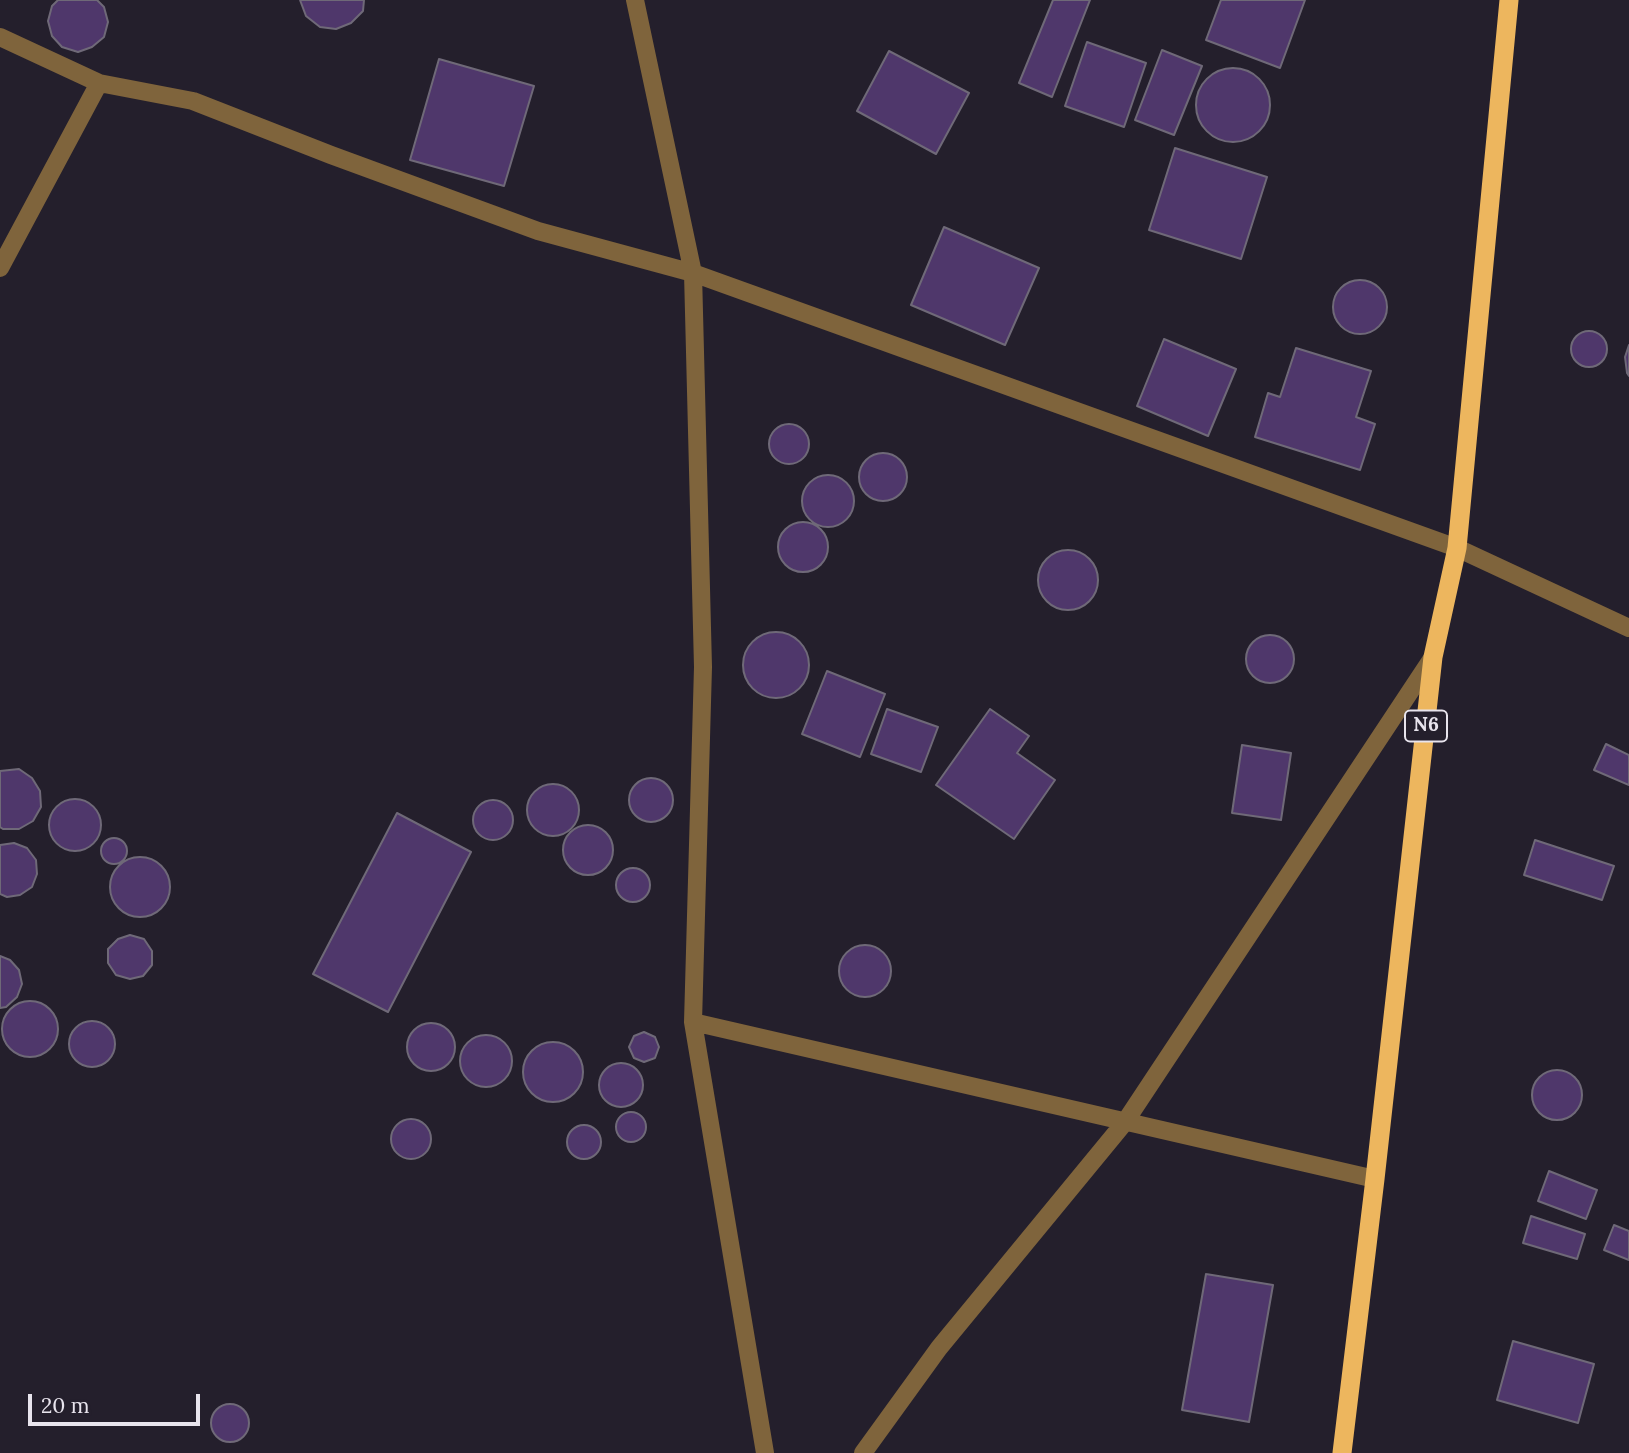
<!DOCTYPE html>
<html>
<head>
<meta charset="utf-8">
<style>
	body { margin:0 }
	#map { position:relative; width:1629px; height:1453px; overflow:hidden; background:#241f2c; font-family:Lora,serif }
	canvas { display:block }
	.scale { position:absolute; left:28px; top:1394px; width:172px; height:32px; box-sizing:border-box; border:4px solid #e8e4ed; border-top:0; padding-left:9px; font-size:21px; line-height:24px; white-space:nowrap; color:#e8e4ed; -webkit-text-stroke:5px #241f2c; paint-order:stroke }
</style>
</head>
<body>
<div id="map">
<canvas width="1629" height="1453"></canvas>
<div class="scale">20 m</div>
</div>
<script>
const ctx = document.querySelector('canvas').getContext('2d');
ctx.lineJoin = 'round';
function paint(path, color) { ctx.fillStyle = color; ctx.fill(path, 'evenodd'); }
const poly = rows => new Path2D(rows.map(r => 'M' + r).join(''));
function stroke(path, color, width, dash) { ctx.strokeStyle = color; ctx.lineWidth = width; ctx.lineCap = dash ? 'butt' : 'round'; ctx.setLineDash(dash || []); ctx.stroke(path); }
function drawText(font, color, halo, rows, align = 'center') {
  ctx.font = font + ' Lora,serif'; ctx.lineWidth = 7; ctx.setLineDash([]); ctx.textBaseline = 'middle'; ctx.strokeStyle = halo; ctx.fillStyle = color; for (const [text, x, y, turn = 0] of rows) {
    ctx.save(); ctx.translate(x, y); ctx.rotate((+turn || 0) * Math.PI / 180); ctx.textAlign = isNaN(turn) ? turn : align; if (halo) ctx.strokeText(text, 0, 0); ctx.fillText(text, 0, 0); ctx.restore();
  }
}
const building = poly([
	[58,0,97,0,104,7,108,22,104,37,92,47,78,52,62,47,52,36,48,21,52,6,58,0],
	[300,0,364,0,363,11,351,23,336,29,320,27,306,16,300,0],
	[1053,0,1090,0,1052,97,1019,83,1053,0],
	[1221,0,1305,0,1280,68,1206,40,1221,0],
	[1087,42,1146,63,1124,127,1065,106,1087,42],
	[1162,50,1202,66,1174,135,1135,120,1162,50],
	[889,51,969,93,936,154,857,111,889,51],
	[439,59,534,86,504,186,410,160,439,59],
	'1196 105a37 37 0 1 1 74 0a37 37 0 1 1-74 0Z',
	[1175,148,1267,177,1241,259,1149,230,1175,148],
	[944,227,1039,268,1005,345,911,305,944,227],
	'1333 307a27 27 0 1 1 54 0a27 27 0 1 1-54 0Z',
	'1571 349a18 18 0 1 1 36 0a18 18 0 1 1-36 0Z',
	[1164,339,1236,369,1208,436,1137,406,1164,339],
	[1629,345,1629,376,1627,373,1625,357,1629,345],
	[1296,348,1371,371,1356,417,1375,424,1360,470,1255,437,1268,393,1280,397,1296,348],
	'769 444a20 20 0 1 1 40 0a20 20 0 1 1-40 0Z',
	'859 477a24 24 0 1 1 48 0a24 24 0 1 1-48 0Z',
	'802 501a26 26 0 1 1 52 0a26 26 0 1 1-52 0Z',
	'778 547a25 25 0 1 1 50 0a25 25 0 1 1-50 0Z',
	'1038 580a30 30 0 1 1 60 0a30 30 0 1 1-60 0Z',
	'743 665a33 33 0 1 1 66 0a33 33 0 1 1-66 0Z',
	'1246 659a24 24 0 1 1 48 0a24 24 0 1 1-48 0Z',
	[827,671,885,694,860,757,802,734,827,671],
	[887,709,938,727,921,772,871,754,887,709],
	[990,709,1029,736,1017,753,1055,780,1014,839,936,785,990,709],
	[1606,744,1629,755,1629,785,1594,770,1606,744],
	[1242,745,1291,753,1281,820,1232,813,1242,745],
	[19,769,32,778,40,791,41,807,33,821,19,829,3,829,0,827,0,771,19,769],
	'629 800a22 22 0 1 1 44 0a22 22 0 1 1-44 0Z',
	'527 810a26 26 0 1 1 52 0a26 26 0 1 1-52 0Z',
	'49 825a26 26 0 1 1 52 0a26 26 0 1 1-52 0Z',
	'473 820a20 20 0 1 1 40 0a20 20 0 1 1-40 0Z',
	[397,813,471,852,388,1012,313,974,397,813],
	'563 850a25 25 0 1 1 50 0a25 25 0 1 1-50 0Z',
	'101 851a13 13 0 1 1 26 0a13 13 0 1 1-26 0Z',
	[1535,840,1614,866,1602,900,1524,875,1535,840],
	[14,843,27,848,36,860,37,874,32,887,20,895,7,897,0,894,0,845,14,843],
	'110 887a30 30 0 1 1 60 0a30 30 0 1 1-60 0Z',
	'616 885a17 17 0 1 1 34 0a17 17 0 1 1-34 0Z',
	[130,935,144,939,152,951,152,965,143,976,130,979,116,975,108,963,108,949,118,939,130,935],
	'839 971a26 26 0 1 1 52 0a26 26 0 1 1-52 0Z',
	[0,956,10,960,19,970,22,984,17,997,6,1007,0,1008,0,956],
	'2 1029a28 28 0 1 1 56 0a28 28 0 1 1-56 0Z',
	'69 1044a23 23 0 1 1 46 0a23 23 0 1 1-46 0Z',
	'407 1047a24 24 0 1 1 48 0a24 24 0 1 1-48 0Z',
	[644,1032,655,1037,659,1047,655,1058,644,1062,634,1058,629,1047,634,1036,644,1032],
	'460 1061a26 26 0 1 1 52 0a26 26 0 1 1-52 0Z',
	'523 1072a30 30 0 1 1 60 0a30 30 0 1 1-60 0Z',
	'599 1085a22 22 0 1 1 44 0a22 22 0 1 1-44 0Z',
	'1532 1095a25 25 0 1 1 50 0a25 25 0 1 1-50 0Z',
	'616 1127a15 15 0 1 1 30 0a15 15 0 1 1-30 0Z',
	'391 1139a20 20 0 1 1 40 0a20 20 0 1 1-40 0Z',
	'567 1142a17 17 0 1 1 34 0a17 17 0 1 1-34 0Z',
	[1549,1171,1597,1190,1586,1219,1538,1201,1549,1171],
	[1531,1216,1585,1234,1577,1259,1523,1243,1531,1216],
	[1614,1225,1629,1231,1629,1260,1604,1250,1614,1225],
	[1206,1274,1273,1285,1249,1422,1182,1410,1206,1274],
	[1513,1341,1594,1364,1578,1423,1497,1400,1513,1341],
	'211 1423a19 19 0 1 1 38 0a19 19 0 1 1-38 0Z'
]);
paint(building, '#4f376b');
stroke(building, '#6f6978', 2);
stroke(poly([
	[635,0,693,273,703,667,693,1022,765,1453],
	[0,37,99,83,193,101,331,155,538,231,693,273,1457,548,1629,628],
	[0,268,99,83],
	[693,1022,1375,1179],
	[863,1453,939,1348,1125,1122,1433,657]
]), '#7f643c', 18);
stroke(poly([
	[1342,1453,1375,1179,1433,657,1457,548,1509,0]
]), '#edb65e', 19);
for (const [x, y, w] of [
	[1426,726,42]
]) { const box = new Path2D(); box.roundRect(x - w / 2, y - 15.5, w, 31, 5); ctx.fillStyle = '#241f2c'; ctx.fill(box); stroke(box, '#e8e4ed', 2); }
drawText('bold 19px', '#e8e4ed', null, [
	["N6",1426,726]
]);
</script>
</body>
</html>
